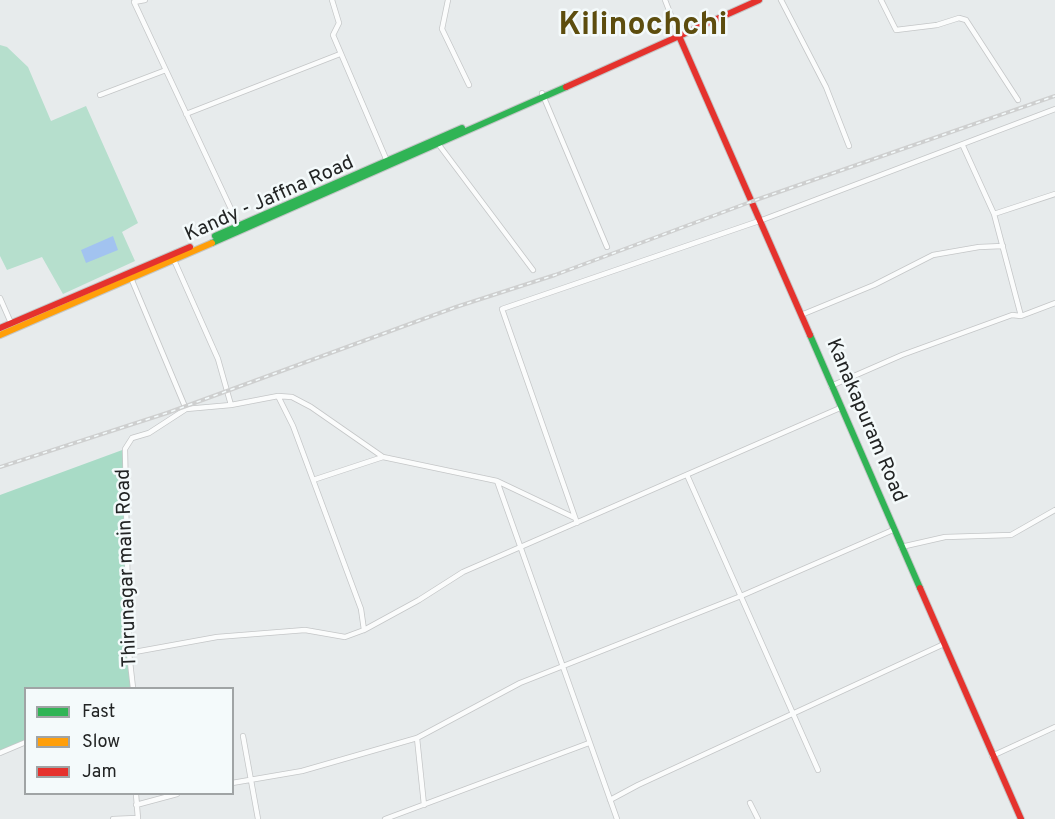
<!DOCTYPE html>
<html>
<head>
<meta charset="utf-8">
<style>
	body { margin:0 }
	#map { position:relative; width:1055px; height:819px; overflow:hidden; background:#e7ebec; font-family:Overpass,sans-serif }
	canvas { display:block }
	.legend { position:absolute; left:24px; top:687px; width:210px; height:108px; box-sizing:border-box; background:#f4fafb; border:2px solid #a0a4a5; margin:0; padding:8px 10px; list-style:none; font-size:18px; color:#222424 }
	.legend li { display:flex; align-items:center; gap:12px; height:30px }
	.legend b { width:30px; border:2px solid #a0a4a5 }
</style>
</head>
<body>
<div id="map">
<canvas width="1055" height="819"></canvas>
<ul class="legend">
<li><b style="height:8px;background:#30b455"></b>Fast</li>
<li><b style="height:8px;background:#ff9f0a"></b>Slow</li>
<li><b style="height:8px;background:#e5322d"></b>Jam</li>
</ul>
</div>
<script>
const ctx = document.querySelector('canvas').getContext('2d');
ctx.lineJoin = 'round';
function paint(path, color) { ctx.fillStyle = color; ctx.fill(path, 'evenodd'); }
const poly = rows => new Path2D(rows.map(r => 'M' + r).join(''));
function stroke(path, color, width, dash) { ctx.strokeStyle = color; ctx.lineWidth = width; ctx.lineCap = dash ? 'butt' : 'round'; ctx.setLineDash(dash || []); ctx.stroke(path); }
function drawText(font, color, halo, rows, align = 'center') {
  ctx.font = font + ' Overpass,sans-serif'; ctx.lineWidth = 5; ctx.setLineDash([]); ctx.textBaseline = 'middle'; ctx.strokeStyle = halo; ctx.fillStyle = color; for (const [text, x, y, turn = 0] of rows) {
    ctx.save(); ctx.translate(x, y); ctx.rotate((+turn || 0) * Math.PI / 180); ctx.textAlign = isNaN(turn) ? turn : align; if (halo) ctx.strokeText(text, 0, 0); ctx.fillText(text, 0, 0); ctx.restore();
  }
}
paint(poly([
	[0,45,7,47,28,67,51,121,86,106,138,223,122,232,135,261,63,294,42,257,7,270,0,256]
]), '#b6dfcd');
paint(poly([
	[125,449,133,688,26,688,25,743,0,754,0,495]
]), '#a8dbc6');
paint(poly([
	[113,236,118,250,86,263,81,250]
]), '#a2c3f0');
const street = poly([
	[145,0,134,2,239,226],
	[332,0,339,23,333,35,387,161],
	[448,0,442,29,469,85],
	[665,0,679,36],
	[781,0,826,87,849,146],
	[881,0,896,30,937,25,959,18,966,20,1018,100],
	[542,93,607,247],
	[100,95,166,70],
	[186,114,340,54],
	[439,145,533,270],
	[963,146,994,214,1021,316],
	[994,214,1055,194],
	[131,278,186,409,231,405,218,359,174,260],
	[0,298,11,323],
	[801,315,874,285,933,255,979,247,1003,246],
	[831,386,902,355,1012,315,1021,316,1055,303],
	[278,396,292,397,311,407,383,457,497,481,575,518],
	[687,475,818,770],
	[313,480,383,457],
	[497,481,617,819],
	[577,523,502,309,762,220,1055,109],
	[901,547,945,537,1011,535,1055,510],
	[364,630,419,600,463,572,840,408],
	[129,653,217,637,305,630,345,637,364,630,361,609,293,426,278,396,231,405],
	[133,688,129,653,125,449,132,438,149,433,186,409],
	[243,736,258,819],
	[417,738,424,805],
	[0,753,26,742],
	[992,756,1055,727],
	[232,783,302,771,417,738,520,683,741,596,893,530],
	[136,794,138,819],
	[610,800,638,785,944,644],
	[750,803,758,819],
	[136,805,177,794],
	[113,819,137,818],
	[385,819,589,743]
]);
const fast = poly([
	[215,236,462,128],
	[212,243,566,87],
	[810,335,920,588]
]);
const slow = poly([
	[0,335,212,243]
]);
const jam = poly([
	[679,36,810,335],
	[566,87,759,0],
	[0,328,190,247],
	[920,588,1021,819]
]);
stroke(street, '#c4c6c7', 6);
stroke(fast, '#c4c6c7', 8);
stroke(slow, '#c4c6c7', 8);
stroke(jam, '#c4c6c7', 8);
stroke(street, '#fbfcfc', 4.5);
stroke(fast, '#30b455', 6);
stroke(slow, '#ff9f0a', 6);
stroke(jam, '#e5322d', 6);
const rail = poly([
	[0,467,167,413,456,307,555,275,753,201,1055,96]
]);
stroke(rail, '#cecfcf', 4);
stroke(rail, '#f4fafb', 1.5, [4.5]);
drawText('20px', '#222424', '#f4fafb', [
	["Kandy - Jaffna Road",270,200,-24],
	["Kanakapuram Road",865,421,67],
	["Thirunagar main Road",128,568,-92]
]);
drawText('bold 32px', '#5d4d0e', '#f4fafb', [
	["Kilinochchi",643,28]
]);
</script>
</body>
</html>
